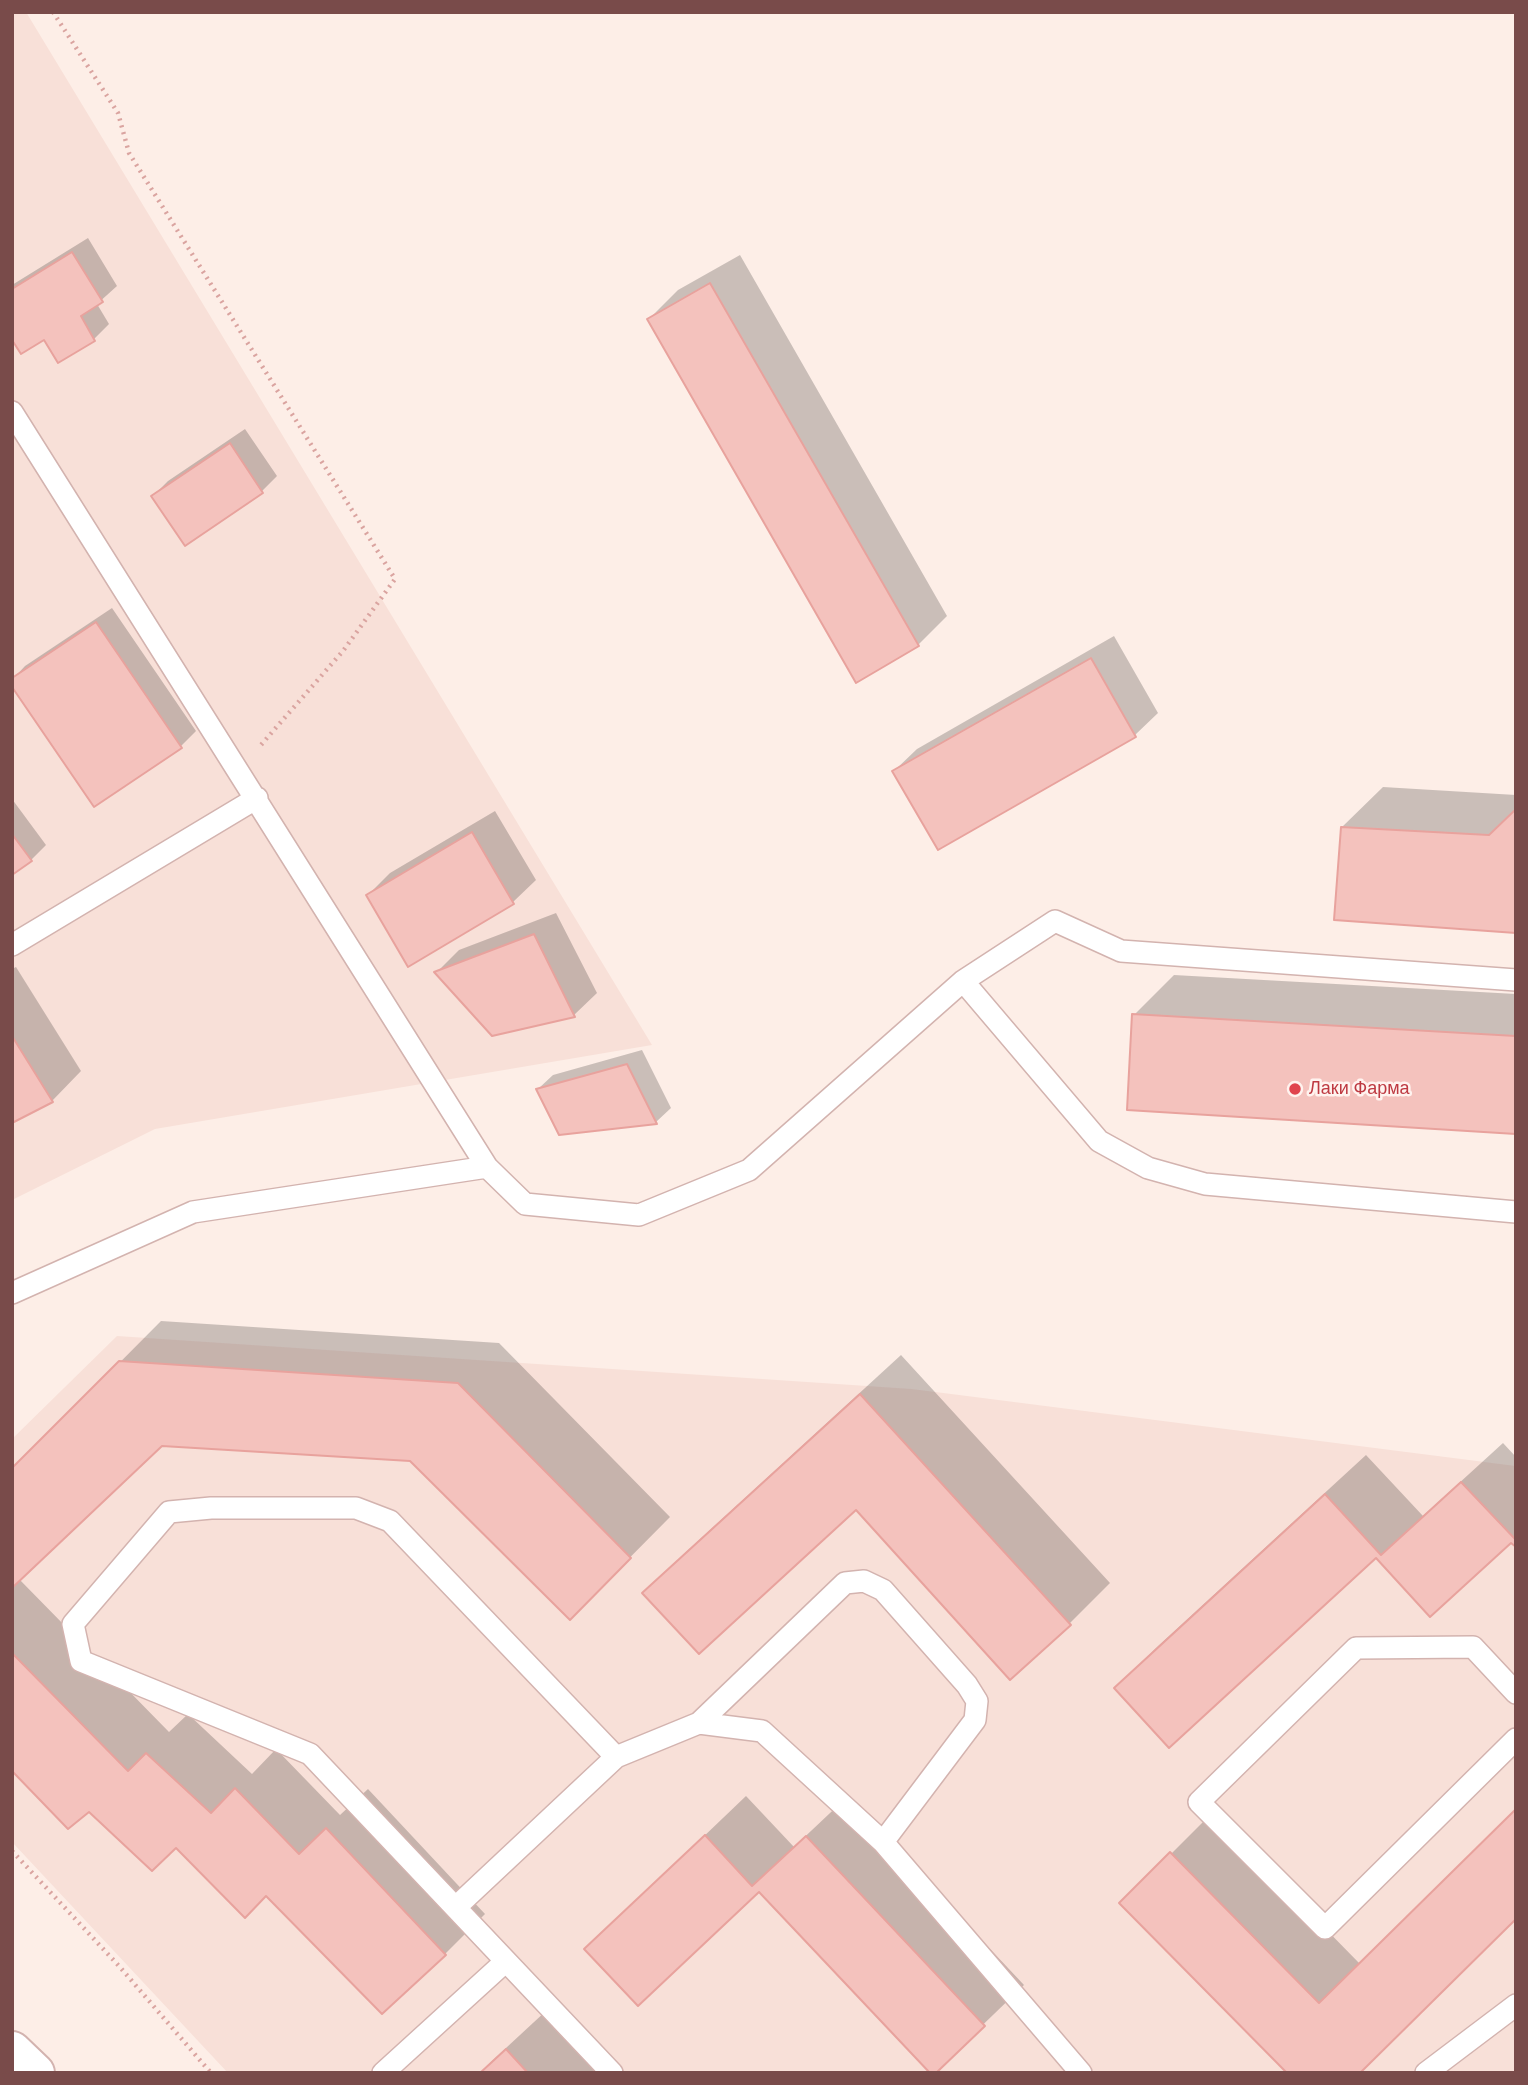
<!DOCTYPE html>
<html>
<head>
<meta charset="utf-8">
<style>
	body { margin:0 }
	#map { position:relative; width:1528px; height:2085px; overflow:hidden; background:#fdeee7; font-family:"DM Sans",sans-serif }
	canvas { display:block }
	.frame { position:absolute; inset:0; border:14px solid #794b4a; pointer-events:none }
</style>
</head>
<body>
<div id="map">
<canvas width="1528" height="2085"></canvas>
<div class="frame"></div>
</div>
<script>
const ctx = document.querySelector('canvas').getContext('2d');
ctx.lineJoin = 'round';
function paint(path, color) { ctx.fillStyle = color; ctx.fill(path, 'evenodd'); }
const poly = rows => new Path2D(rows.map(r => 'M' + r).join(''));
function stroke(path, color, width, dash) { ctx.strokeStyle = color; ctx.lineWidth = width; ctx.lineCap = dash ? 'butt' : 'round'; ctx.setLineDash(dash || []); ctx.stroke(path); }
function drawText(font, color, halo, rows, align = 'center') {
  ctx.font = font + ' "DM Sans",sans-serif'; ctx.lineWidth = 5; ctx.setLineDash([]); ctx.textBaseline = 'middle'; ctx.strokeStyle = halo; ctx.fillStyle = color; for (const [text, x, y, turn = 0] of rows) {
    ctx.save(); ctx.translate(x, y); ctx.rotate((+turn || 0) * Math.PI / 180); ctx.textAlign = isNaN(turn) ? turn : align; if (halo) ctx.strokeText(text, 0, 0); ctx.fillText(text, 0, 0); ctx.restore();
  }
}
paint(poly([
	[12,12,26,12,652,1045,155,1129,12,1200],
	[117,1336,912,1389,1516,1466,1516,2073,228,2073,12,1842,12,1439]
]), '#f8e0d8');
paint(poly([
	[88,238,117,286,97,304,109,324,94,339,12,336,12,285],
	[740,255,947,616,918,645,649,319,678,290],
	[245,429,277,476,262,491,185,543,153,496,168,481],
	[112,608,196,731,181,746,12,680,25,666],
	[1114,636,1158,713,1135,735,938,848,894,771,917,749],
	[1383,787,1516,795,1516,931,1342,827],
	[12,799,46,845,31,860,12,873],
	[495,811,536,880,513,902,408,964,368,895,390,873],
	[556,913,597,993,574,1015,492,1034,437,972,459,950],
	[16,967,81,1071,52,1101,12,1121,12,969],
	[1174,975,1516,994,1516,1132,1134,1015],
	[642,1050,671,1108,656,1122,538,1089,553,1075],
	[161,1321,499,1343,670,1517,570,1618,411,1460,161,1444,19,1579,169,1732,188,1714,252,1774,276,1749,340,1815,368,1789,485,1914,445,1954,267,1894,176,1846,89,1810,12,1768,12,1471],
	[901,1355,1110,1583,1069,1624,856,1508,645,1593,685,1553],
	[1503,1443,1516,1457,1516,1545,1511,1540,1376,1556,1116,1689,1156,1648,1366,1455,1423,1516],
	[746,1796,794,1847,847,1797,1024,1985,933,2073,759,1889,586,1949],
	[1212,1813,1360,1964,1358,2073,1122,1903],
	[547,2010,606,2073,481,2073,493,2060]
]), '#0003');
const building = poly([
	[72,252,103,302,81,316,95,341,58,363,44,340,21,354,12,340,12,289,72,252],
	[710,283,919,646,856,683,647,319,710,283],
	[230,443,263,493,185,546,151,496,230,443],
	[96,622,182,748,94,807,12,687,12,678,96,622],
	[1091,658,1136,737,938,850,892,771,1091,658],
	[1516,809,1516,933,1334,920,1341,827,1489,835,1516,809],
	[472,832,514,904,408,967,366,895,472,832],
	[12,834,32,861,12,875,12,834],
	[534,934,575,1017,492,1036,434,972,534,934],
	[1132,1014,1516,1036,1516,1134,1127,1110,1132,1014],
	[12,1036,53,1102,12,1123,12,1036],
	[627,1064,657,1124,559,1135,536,1089,627,1064],
	[119,1361,458,1383,631,1558,570,1620,410,1461,162,1446,12,1588,12,1468,119,1361],
	[860,1394,1071,1625,1010,1680,856,1510,699,1654,642,1593,860,1394],
	[1461,1482,1516,1540,1516,1547,1511,1543,1430,1617,1376,1558,1169,1748,1114,1688,1325,1494,1381,1555,1461,1482],
	[12,1653,128,1771,146,1753,211,1813,235,1788,299,1854,326,1828,446,1955,382,2014,266,1896,245,1918,176,1848,152,1871,89,1812,68,1829,12,1771,12,1653],
	[1516,1809,1516,1919,1360,2073,1287,2073,1119,1903,1170,1852,1319,2003,1516,1809],
	[705,1835,752,1886,806,1836,985,2026,936,2073,930,2073,759,1892,638,2006,584,1949,705,1835],
	[506,2049,528,2073,480,2073,506,2049]
]);
paint(building, '#f4c2bd');
stroke(building, '#e8a29d', 2);
const service = poly([
	[12,412,487,1167,525,1204,639,1215,749,1170,963,981,1055,921,1121,951,1516,980],
	[12,945,257,798],
	[963,981,1099,1141,1148,1168,1205,1184,1516,1212],
	[12,1293,193,1212,487,1167],
	[1516,1693,1473,1647,1356,1648,1199,1802,1325,1928,1516,1739],
	[699,1723,762,1731,883,1842,1081,2073],
	[456,1907,616,1757],
	[383,2073,506,1961],
	[612,2073,310,1754,81,1661,73,1624,169,1512,211,1508,356,1508,390,1521,616,1757,699,1723,845,1583,864,1581,883,1590,967,1685,977,1701,975,1720,883,1842],
	[1426,2073,1516,2005]
]);
const tertiary = poly([
	[12,2051,35,2073]
]);
stroke(service, '#d3b3af', 24);
stroke(tertiary, '#d3b3af', 42);
stroke(poly([
	[53,12,118,113,129,153,395,579,343,651,260,746],
	[12,1851,119,1966,211,2073]
]), '#daa4a0', 4.5, [2, 5]);
stroke(service, '#fff', 21);
stroke(tertiary, '#fff', 38);
for (const [x, y, r, color] of [
	[1295,1089,7,"#e0444e"]
]) { const dot = new Path2D(); dot.arc(x, y, r, 0, 2 * Math.PI); ctx.fillStyle = color; ctx.fill(dot); stroke(dot, '#fff3ef', 2.5); }
drawText('18px', '#be3a42', '#fff3ef', [
	["Лаки Фарма",1309,1089]
], 'left');
</script>
</body>
</html>
